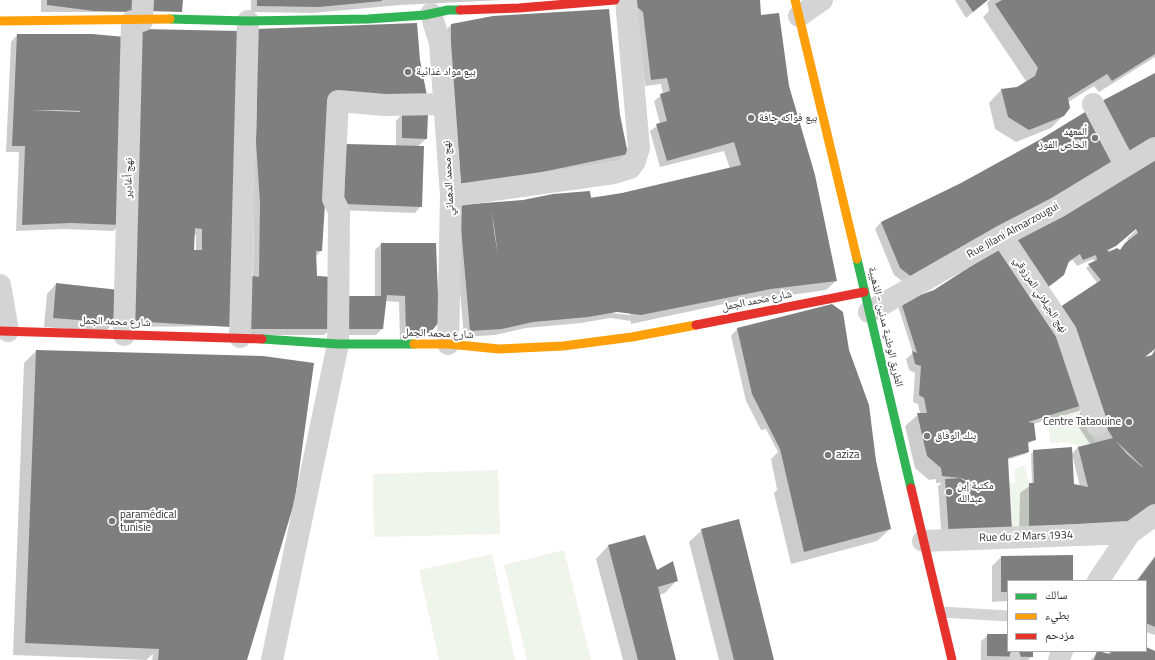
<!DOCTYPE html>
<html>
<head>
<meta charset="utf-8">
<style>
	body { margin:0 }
	#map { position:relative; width:1155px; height:660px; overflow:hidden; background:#fff; font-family:"Titillium Web","Noto Naskh Arabic",sans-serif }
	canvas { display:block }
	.legend { position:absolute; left:1007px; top:580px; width:140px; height:72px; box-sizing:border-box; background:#fff; border:1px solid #acacac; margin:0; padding:5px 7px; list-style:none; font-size:12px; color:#2f2f2f }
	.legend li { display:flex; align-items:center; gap:8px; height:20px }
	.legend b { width:20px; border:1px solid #acacac }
</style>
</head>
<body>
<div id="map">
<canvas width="1155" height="660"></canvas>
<ul class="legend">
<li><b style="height:5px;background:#30b455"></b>سالك</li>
<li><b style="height:5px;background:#ff9f0a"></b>بطيء</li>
<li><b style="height:5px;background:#e5322d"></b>مزدحم</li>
</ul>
</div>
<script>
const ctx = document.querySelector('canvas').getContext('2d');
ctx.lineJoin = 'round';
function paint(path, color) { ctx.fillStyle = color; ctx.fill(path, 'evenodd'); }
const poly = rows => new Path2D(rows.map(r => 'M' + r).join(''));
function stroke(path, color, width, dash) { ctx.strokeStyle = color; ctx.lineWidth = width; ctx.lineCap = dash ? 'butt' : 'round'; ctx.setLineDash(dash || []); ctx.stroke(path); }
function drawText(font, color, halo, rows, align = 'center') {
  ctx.font = font + ' "Titillium Web","Noto Naskh Arabic",sans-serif'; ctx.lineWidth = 4; ctx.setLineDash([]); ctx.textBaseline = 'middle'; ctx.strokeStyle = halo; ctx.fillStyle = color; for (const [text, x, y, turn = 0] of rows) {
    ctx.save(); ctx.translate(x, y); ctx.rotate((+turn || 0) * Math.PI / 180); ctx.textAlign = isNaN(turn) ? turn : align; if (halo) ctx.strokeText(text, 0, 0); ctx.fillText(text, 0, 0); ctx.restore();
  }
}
paint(poly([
	[1083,405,1095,442,1078,447,1069,442,1051,443,1046,417],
	[1025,465,1029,483,1029,527,1012,531,1009,483,1015,482,1014,469],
	[498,470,500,534,374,537,373,474],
	[564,550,591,660,527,660,504,565],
	[492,554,515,660,439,660,419,570]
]), '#f0f5eb');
paint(poly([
	[41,0,138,0,137,12,41,12],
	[251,0,504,0,401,5,312,13,251,12],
	[631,0,759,0,760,16,789,86,836,281,826,290,762,299,761,296,631,324,631,321,610,318,581,323,526,328,495,335,464,337,453,212,622,194,730,169,724,151,660,167,650,131,660,124,654,101,663,94,661,84,645,86,637,18],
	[613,311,630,313,630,315,612,313],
	[955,0,985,0,986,1,966,18],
	[990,0,1155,0,1155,57,1099,92,1094,86,1068,102,1064,115,1051,128,1016,142,995,129,989,103,1001,90,1017,88,1026,81,983,17,989,11,987,3],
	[451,25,619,116,627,154,621,160,502,185,445,31],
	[238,32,230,326,124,327],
	[194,235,196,235,196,251,193,252],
	[17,35,124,38,120,225,113,231,64,229,16,231,19,152,6,152,11,42],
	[250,36,327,104,321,251,316,256,316,277,330,329,324,335,241,335,253,277,254,210],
	[402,114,426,139,417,147,421,206,415,213,338,210,340,151,396,146,396,121],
	[1041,140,906,284,894,275,875,229,881,222,962,183],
	[1132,172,1155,348,1142,358,1151,357,1155,349,1155,507,1129,528,1019,536,1020,493,1032,484,1031,454,1034,451,1072,454,1078,447,1090,444,1076,423,1083,406,1079,411,1033,424,1035,440,1027,444,1028,451,1025,454,1007,460,942,543,938,486,942,483,936,483,936,479,929,480,915,468,905,426,920,413,918,404,913,402,915,373,909,370,906,359,913,353,898,306,901,303,1048,321,1098,284,1086,268,1094,262,1093,259,1077,266,1073,260,1067,264,1064,274,1057,281,1038,295],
	[1137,226,1139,227,1127,239,1128,242,1120,251,1117,249,1109,251],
	[1072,458,1073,458,1080,487,1073,484],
	[960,478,978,484,970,485],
	[381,244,438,322,400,340,399,302,385,301,382,329,376,335,335,335,375,297,375,250],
	[56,284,115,322,105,332,44,327,47,294],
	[778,319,848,351,870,431,890,529,877,541,791,564,774,493,778,489,777,489,771,459,778,452,766,429,761,430,746,401,731,336,737,329],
	[36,351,246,660,152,660,153,654,146,660,13,655,24,363],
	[702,530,773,660,719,660,689,542],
	[644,536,656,572,677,580,665,593,659,595,674,660,623,660,596,559,608,546],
	[1155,556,1155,635,1146,632,1146,581,1136,581],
	[1001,557,1072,581,1008,581,1008,601,992,602,992,566],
	[988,635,1008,635,1008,651,1032,651,1032,656,1028,660,981,660,981,641],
	[1146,648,1155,652,1155,660,1091,660,1098,651,1108,654,1109,651,1146,651]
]), '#0003');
paint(poly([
	[47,0,139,0,138,12,94,11,47,5],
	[148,0,183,0,182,12,147,11],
	[257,0,382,0,382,1,319,7,257,6],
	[636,0,760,0,761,15,779,13,789,86,815,175,837,281,771,289,641,315,617,312,588,317,533,322,502,329,470,331,459,205,523,200,553,194,590,191,591,198,622,193,741,165,734,142,667,161,656,124,667,121,660,94,670,91,667,78,651,80,643,12,635,5],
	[492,211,498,255,494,232],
	[965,0,988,0,973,12],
	[1002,0,1155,0,1155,54,1112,81,1107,74,1068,98,1070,108,1064,116,1029,130,1008,117,1001,89,1017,87,1035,76,1038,68,995,4],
	[609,9,620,115,628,154,509,179,461,184,451,61,451,24,493,16],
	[417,23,420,60,428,101,328,98,329,140,322,251,316,251,317,276,333,277,331,329,247,329,247,275,259,277,260,203,256,142,257,104,256,29],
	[141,29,239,31,231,327,130,321],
	[195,228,202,229,202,250,194,250],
	[17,34,92,34,125,37,121,225,71,223,22,225,25,146,12,146],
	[30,110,59,110,80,111,80,112],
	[1155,73,1155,140,1127,157,1100,102],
	[1090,109,1118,161,913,278,900,268,881,222,961,183,1041,139],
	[402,113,428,113,427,139,402,138],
	[346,144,424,146,422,207,344,204],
	[1155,158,1155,349,1145,357,1152,355,1155,350,1155,507,1132,526,1126,521,1029,527,1029,483,1034,483,1033,450,1072,447,1074,484,1088,487,1078,447,1113,438,1093,406,1060,307,1101,280,1088,264,1097,260,1096,255,1083,260,1080,254,1069,261,1064,275,1045,289,1012,241],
	[1136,229,1138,233,1125,243,1120,250,1117,248,1109,252,1107,250,1116,246],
	[1115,440,1143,467,1142,467,1127,454],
	[381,243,436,243,439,322,430,333,406,334,405,296,387,295,383,329,341,329,341,296,381,296],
	[1002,246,1049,321,1086,404,1028,422,1034,423,1036,440,1028,442,1029,452,1008,458,1012,531,949,537,945,479,960,478,971,484,974,484,961,478,942,476,941,468,927,456,917,413,927,413,924,398,919,395,921,366,915,364,912,351,917,353,901,302,934,290],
	[56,283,119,290,116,323,53,318],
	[832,304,843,312,849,350,869,405,876,461,891,529,804,552,780,449,752,394,737,328],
	[36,350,263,356,314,363,295,500,247,660,158,660,159,649,25,643],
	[739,519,774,660,734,660,701,529],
	[645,535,657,570,673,561,678,581,658,587,676,660,638,660,608,545],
	[1073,555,1073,581,1008,581,1008,592,1001,592,1001,556],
	[1155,557,1155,627,1146,623,1146,581,1137,581],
	[987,634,1008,634,1008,651,1033,651,1033,657,987,656],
	[1146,647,1155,651,1155,660,1094,660,1097,651,1110,654,1112,651,1146,651]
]), '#7f7f7f');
stroke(poly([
	[941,612,1008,616],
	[1015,656,1015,660]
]), '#d4d4d4', 11);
stroke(poly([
	[431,14,440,43,451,196,448,344],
	[799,16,822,0],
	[142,21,143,0],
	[1093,104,1125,165],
	[451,196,614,173,630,168,635,161,639,148,626,0],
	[1002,236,1066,332,1097,425],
	[0,285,8,331],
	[869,312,1002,236,1058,207,1155,148],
	[124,335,132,21],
	[240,337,248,21],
	[923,541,1130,533],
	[1098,581,1130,533,1155,515],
	[272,660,338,344,339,211,333,199,338,101,385,105,443,104],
	[1059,660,1062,651]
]), '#d4d4d4', 22);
stroke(poly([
	[170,19,248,21,368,19,425,15,448,10,460,10],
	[857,259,911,488],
	[262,339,338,344,414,344]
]), '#30b455', 9);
stroke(poly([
	[795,0,857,259],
	[0,21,170,19],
	[414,344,448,344,499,349,563,346,632,337,696,325]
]), '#ff9f0a', 9);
stroke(poly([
	[460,10,519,8,615,0],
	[696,325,864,292],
	[0,331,262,339],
	[911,488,952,660]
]), '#e5322d', 9);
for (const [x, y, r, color] of [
	[408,72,4,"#787878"],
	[751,118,4,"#787878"],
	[1095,138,4,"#787878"],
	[1129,422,4,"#787878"],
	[927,436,4,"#787878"],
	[828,455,4,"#787878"],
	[949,492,4,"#787878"],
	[112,521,4,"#787878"]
]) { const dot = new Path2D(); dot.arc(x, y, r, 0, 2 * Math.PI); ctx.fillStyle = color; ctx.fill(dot); stroke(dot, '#fff', 1.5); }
drawText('11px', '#2f2f2f', '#fff', [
	["بيع مواد غذائية",416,72],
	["بيع فواكه جافة",759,118],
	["ألمعهد",1087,132,"right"],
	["الخاص الفوز",1087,145,"right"],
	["Centre Tataouine",1121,422,"right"],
	["بنك الوفاق",935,436],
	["aziza",836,455],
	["مكتبة إبن",957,486],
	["عبدالله",957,499],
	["paramédical",120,515],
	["tunisie",120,528]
], 'left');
drawText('11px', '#2f2f2f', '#fff', [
	["نهج أغادير",129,178,-89],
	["نهج محمد الدهماني",449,178,-93],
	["Rue Jilani Almarzougui",1013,231,-29],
	["نهج الجيلاني المرزوقي",1040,295,57],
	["شارع محمد الجمل",757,301,-11],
	["شارع محمد الجمل",115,322,2],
	["الطريق الوطنية مدنين - الذهيبة",885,327,77],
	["شارع محمد الجمل",438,334,2],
	["Rue du 2 Mars 1934",1026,537,-2]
]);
</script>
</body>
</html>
